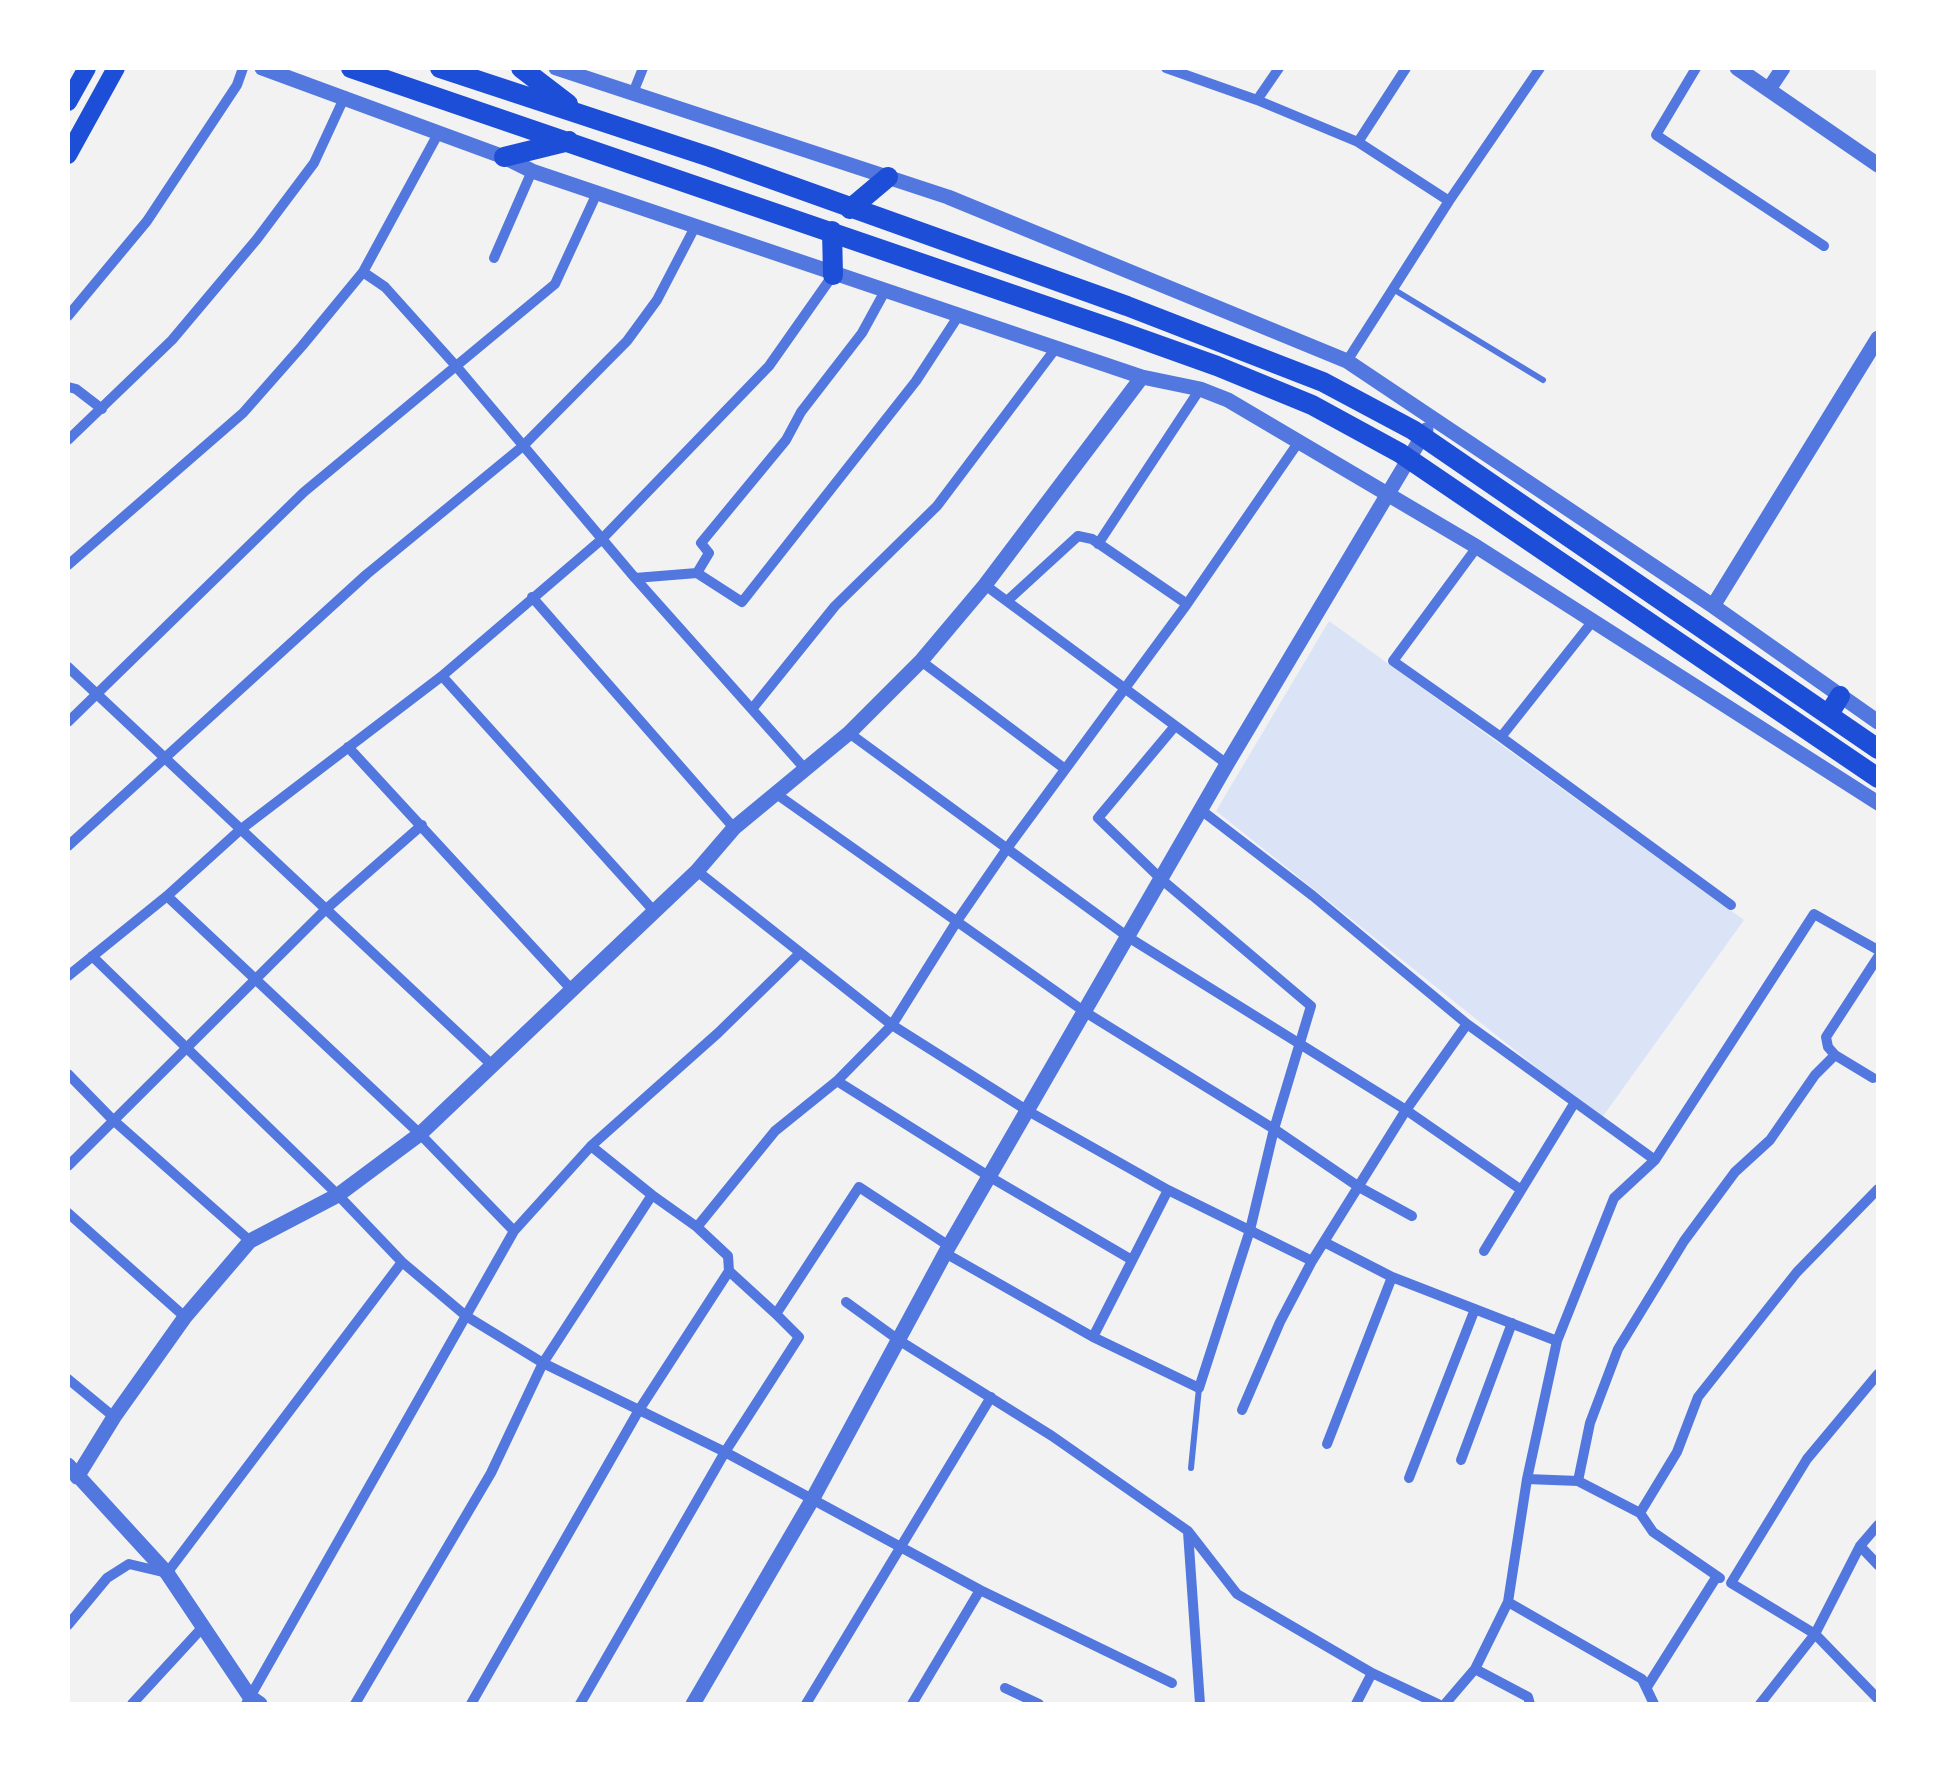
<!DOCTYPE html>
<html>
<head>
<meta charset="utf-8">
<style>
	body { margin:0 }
	#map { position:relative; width:1946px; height:1772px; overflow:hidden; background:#f2f2f2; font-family:"Sofia Sans Condensed",sans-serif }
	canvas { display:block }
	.frame { position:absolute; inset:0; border:70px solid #fff; pointer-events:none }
</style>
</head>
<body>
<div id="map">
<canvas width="1946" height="1772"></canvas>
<div class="frame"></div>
</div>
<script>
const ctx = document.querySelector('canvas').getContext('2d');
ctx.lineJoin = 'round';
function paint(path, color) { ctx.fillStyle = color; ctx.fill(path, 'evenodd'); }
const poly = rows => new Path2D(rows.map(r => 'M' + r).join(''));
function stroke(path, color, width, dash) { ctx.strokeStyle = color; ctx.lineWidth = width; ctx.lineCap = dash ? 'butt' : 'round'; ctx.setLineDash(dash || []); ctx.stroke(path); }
paint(poly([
	[1329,621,1744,920,1601,1119,1216,811]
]), '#dbe4f7');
stroke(poly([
	[1393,289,1543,380],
	[1191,1468,1199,1388]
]), '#5277de', 6);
stroke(poly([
	[1166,68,1257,100,1358,142,1449,201],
	[1696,68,1656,135,1824,246],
	[633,93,643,68],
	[1257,100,1279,68],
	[1358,142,1406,68],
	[494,258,532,171],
	[363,272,385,287,456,366,635,578,806,770],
	[68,316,147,221,237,85,243,68],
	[1347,361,1449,201,1540,68],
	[68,387,76,389,102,409],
	[68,440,172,340,257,239,314,163,345,96],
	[1098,544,1200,389],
	[1477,547,1393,661,1501,737,1592,622],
	[68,565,243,413,302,346,363,272,439,132],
	[697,573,709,553,701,543,786,440,801,412,862,333,885,291],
	[635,578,697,573,742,602,916,381,959,315],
	[985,585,1227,764],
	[532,597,734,828],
	[1007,601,1078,536,1092,539,1187,604],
	[921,661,1065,769],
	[68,667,492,1065],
	[442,676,653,910],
	[752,709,835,606,937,506,1056,348],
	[68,722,304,492,555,284,597,193],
	[849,733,1128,937,1406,1110,1520,1189],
	[1501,737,1731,905],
	[348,747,572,990],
	[775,793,1085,1012,1274,1129,1359,1187,1412,1216],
	[1201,810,1313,896,1467,1024,1655,1160],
	[68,846,367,574,523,446,627,341,657,300,695,227],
	[697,871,892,1025,1028,1111,1168,1190,1312,1261],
	[167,896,420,1134,514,1231],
	[92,956,338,1195,402,1262,466,1316,543,1363,725,1452,980,1590,1172,1683],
	[68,976,167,896,240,830,442,676,601,540,769,366,833,275],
	[68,1074,112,1119,250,1241],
	[1873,1078,1835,1055,1828,1047,1826,1037,1878,957],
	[837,1081,990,1177,1132,1260],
	[591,1146,652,1195],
	[68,1166,325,910,422,825],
	[68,1213,185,1317],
	[1324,1242,1392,1277,1557,1341],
	[1484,1251,1575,1102],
	[945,1253,1093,1337,1199,1388,1250,1230,1274,1129,1311,1006,1161,879,1098,818,1175,726],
	[729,1271,776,1314,859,1187,949,1246],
	[846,1302,900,1341,1052,1436,1188,1531,1237,1594,1372,1673,1438,1704],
	[1093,1337,1168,1190],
	[1878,1374,1807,1459,1731,1583,1815,1634,1878,1699],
	[68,1379,114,1417],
	[1242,1410,1280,1322,1312,1261,1406,1110,1467,1024],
	[1327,1444,1392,1277],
	[1461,1460,1512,1323],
	[1409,1478,1475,1309],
	[1527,1479,1578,1481,1640,1513,1677,1452,1698,1397,1797,1272,1878,1189],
	[1578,1481,1590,1423,1618,1349,1684,1241,1735,1172,1770,1140,1815,1075,1835,1055],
	[1640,1513,1653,1532,1720,1578],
	[1188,1532,1200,1704],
	[1860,1546,1878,1565],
	[1508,1602,1642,1679,1654,1704],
	[68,1625,107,1578,129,1564,167,1573,402,1262],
	[1475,1669,1528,1697,1530,1704],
	[1647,1687,1717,1576],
	[1005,1688,1039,1704],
	[132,1704,202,1628],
	[246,1704,514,1231,591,1146,718,1033,800,953],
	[355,1704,491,1473,543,1363,652,1195,697,1227],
	[471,1704,639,1410,729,1271,728,1256,697,1227,775,1131,837,1081,892,1025,957,921,1008,847,1187,604,1300,440],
	[580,1704,725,1452,799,1337,776,1314],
	[806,1704,991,1397],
	[912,1704,980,1590],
	[1356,1704,1372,1673],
	[1445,1704,1475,1669,1508,1602,1527,1479,1557,1341,1614,1198,1655,1160,1814,914,1878,950],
	[1760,1704,1815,1634,1860,1546,1878,1525]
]), '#5277de', 10);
stroke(poly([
	[262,68,504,157,532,171,1142,377,1200,389,1228,400,1477,547,1878,803],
	[556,68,948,197,1347,361,1713,606,1878,722],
	[1737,68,1878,165],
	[1769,89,1783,68],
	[1713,606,1878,338],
	[68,1465,167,1573,250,1697,260,1704],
	[77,1477,114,1417,185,1317,250,1241,338,1195,420,1134,697,871,734,828,849,733,921,661,985,585,1142,377],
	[693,1704,812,1500,949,1246,1227,764,1426,430]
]), '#5277de', 15);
stroke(poly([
	[68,102,87,68],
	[68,155,116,68]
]), '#1d4ed8', 18);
stroke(poly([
	[351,68,1119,331,1217,366,1312,405,1400,453,1878,778],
	[440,68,710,157,1127,306,1323,382,1413,430,1878,749],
	[521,68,568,104],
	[504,157,569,141],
	[850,209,888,177],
	[832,231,833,275],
	[1829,714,1840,696]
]), '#1d4ed8', 20);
</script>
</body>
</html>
